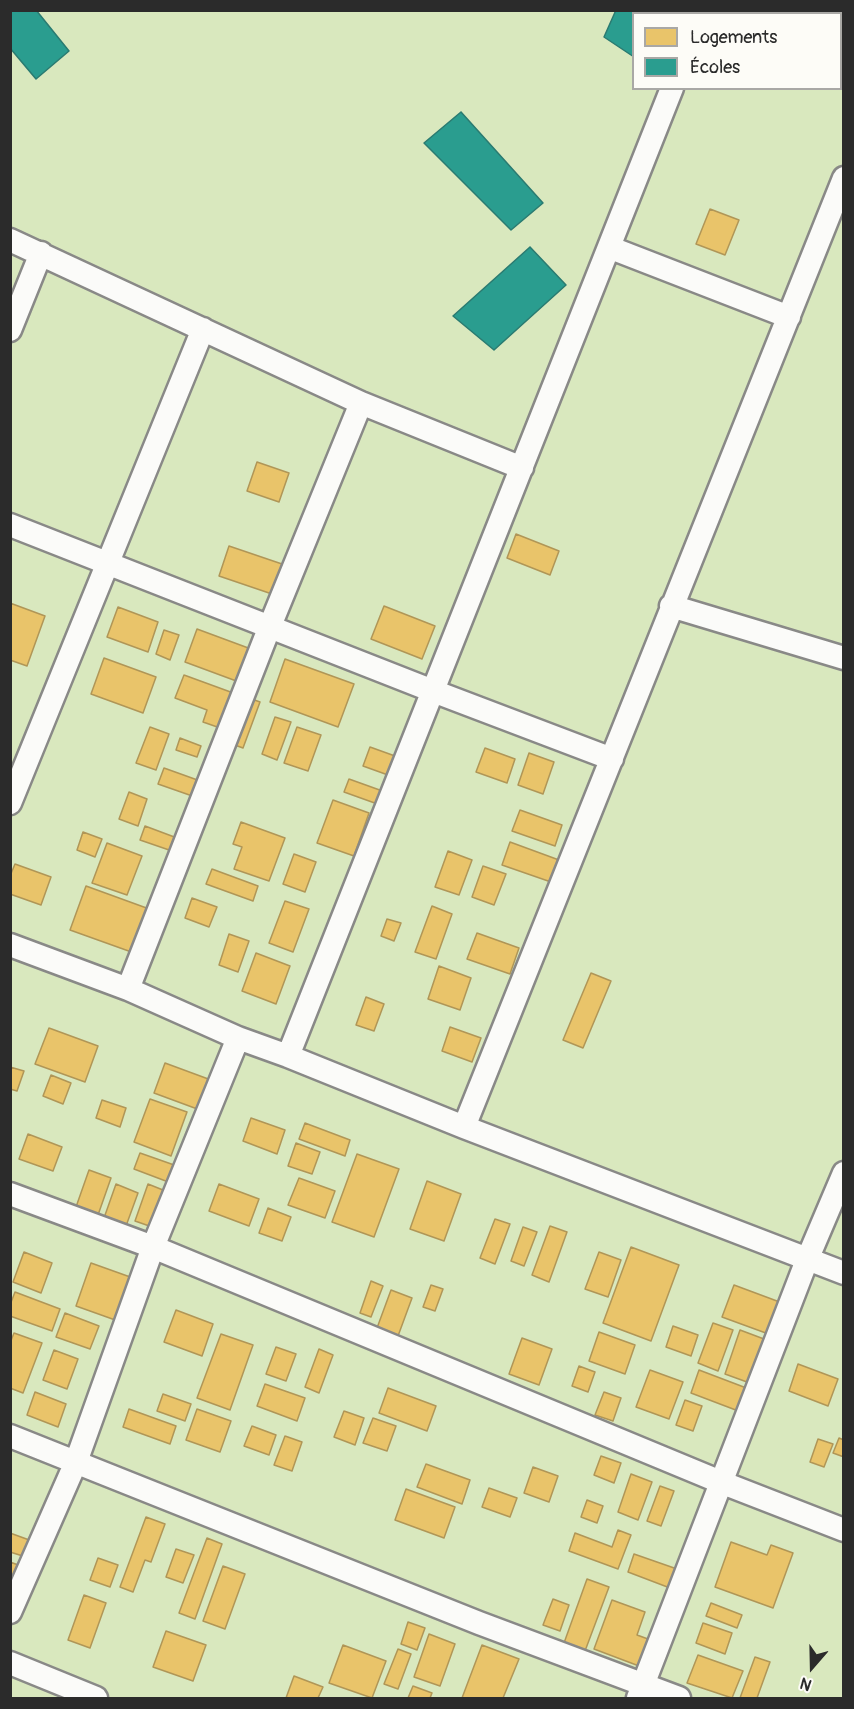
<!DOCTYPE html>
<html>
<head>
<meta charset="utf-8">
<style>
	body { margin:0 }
	#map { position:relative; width:854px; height:1709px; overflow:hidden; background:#fcfbf8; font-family:Pangolin,sans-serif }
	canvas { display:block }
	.frame { position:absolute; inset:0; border:12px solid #2b2b2b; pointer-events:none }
	.legend { position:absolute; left:632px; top:12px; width:210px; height:78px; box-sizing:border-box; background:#fdfcf7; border:2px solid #a9a8a5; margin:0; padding:8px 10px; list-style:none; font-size:18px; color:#2b2b2b }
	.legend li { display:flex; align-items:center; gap:12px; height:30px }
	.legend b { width:30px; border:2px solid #a9a8a5 }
	.north { position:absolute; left:782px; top:1637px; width:60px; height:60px; -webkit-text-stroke:4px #fdfcf7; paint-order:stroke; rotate:200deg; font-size:16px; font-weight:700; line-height:24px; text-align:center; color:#2b2b2b }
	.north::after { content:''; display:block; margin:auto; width:21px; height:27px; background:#2b2b2b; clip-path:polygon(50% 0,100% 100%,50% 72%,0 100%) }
</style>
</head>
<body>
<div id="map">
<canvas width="854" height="1709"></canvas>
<div class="frame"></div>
<ul class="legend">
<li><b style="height:16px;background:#e9c46a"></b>Logements</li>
<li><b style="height:16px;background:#2a9d8f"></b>Écoles</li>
</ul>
<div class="north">N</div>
</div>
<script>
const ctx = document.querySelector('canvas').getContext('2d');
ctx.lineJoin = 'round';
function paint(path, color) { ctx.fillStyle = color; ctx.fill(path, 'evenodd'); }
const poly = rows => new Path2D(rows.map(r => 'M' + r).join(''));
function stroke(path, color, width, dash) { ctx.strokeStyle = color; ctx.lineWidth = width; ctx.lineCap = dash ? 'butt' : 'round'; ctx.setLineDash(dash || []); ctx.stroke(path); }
paint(poly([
	[11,11,843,11,843,1698,11,1698],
	[634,14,840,14,840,88,634,88]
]), '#d9e8be');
const homes = poly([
	[710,209,739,220,725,255,696,244,710,209],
	[257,462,289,473,279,502,247,491,257,462],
	[516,534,559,551,550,575,507,558,516,534],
	[229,546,282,564,272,594,219,576,229,546],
	[10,603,45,616,27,666,10,660,10,603],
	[384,606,435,626,422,659,371,639,384,606],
	[118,607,158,622,148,652,107,637,118,607],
	[197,629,251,649,239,682,185,662,197,629],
	[164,630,179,635,170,660,156,654,164,630],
	[104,658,156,677,143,713,91,694,104,658],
	[285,659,354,684,338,727,270,702,285,659],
	[184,675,236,694,223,729,203,722,207,710,175,698,184,675],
	[249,698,260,702,243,748,232,744,249,698],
	[275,717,291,722,277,760,262,754,275,717],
	[150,727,169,734,156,770,136,763,150,727],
	[297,727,321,735,308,771,284,763,297,727],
	[180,738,201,746,197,757,176,750,180,738],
	[370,747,395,756,388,775,363,766,370,747],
	[485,748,515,759,507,783,476,772,485,748],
	[529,753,554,762,543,794,518,785,529,753],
	[164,768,203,782,198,798,158,784,164,768],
	[349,779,388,793,383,806,344,792,349,779],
	[129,792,147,799,138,826,119,819,129,792],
	[333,800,369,813,354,856,317,843,333,800],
	[520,810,562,825,555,846,512,831,520,810],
	[241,822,285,838,269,881,234,869,242,847,233,844,241,822],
	[145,826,177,838,172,851,140,840,145,826],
	[83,832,102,839,95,857,77,850,83,832],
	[510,842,559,860,551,882,502,865,510,842],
	[107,843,142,856,127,895,92,883,107,843],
	[448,851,472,860,459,895,435,887,448,851],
	[294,854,316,862,305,892,283,884,294,854],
	[15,864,51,877,41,905,10,894,10,876,15,864],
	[483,866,506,874,494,905,472,897,483,866],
	[212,869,258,886,253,901,206,884,212,869],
	[86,886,152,910,137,954,70,930,86,886],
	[192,898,217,907,209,927,185,918,192,898],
	[285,901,309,909,293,952,269,943,285,901],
	[432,906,452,914,436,959,415,952,432,906],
	[387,919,401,923,394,941,381,936,387,919],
	[477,933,519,948,510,974,467,959,477,933],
	[229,934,249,941,238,972,219,965,229,934],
	[256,953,290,966,276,1004,242,991,256,953],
	[439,966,471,978,460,1010,428,999,439,966],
	[591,973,611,981,583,1048,563,1040,591,973],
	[366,997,384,1004,374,1031,356,1025,366,997],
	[450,1027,481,1038,472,1062,442,1051,450,1027],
	[49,1028,98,1046,85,1082,35,1064,49,1028],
	[165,1063,211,1080,200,1110,154,1093,165,1063],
	[10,1067,24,1071,17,1091,10,1089,10,1067],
	[51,1075,71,1083,63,1104,43,1096,51,1075],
	[150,1099,187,1112,171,1156,134,1142,150,1099],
	[102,1100,126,1108,120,1127,96,1118,102,1100],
	[251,1118,285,1130,277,1154,243,1141,251,1118],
	[305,1123,350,1140,345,1156,299,1139,305,1123],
	[28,1134,62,1147,53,1171,19,1159,28,1134],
	[296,1143,320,1152,312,1174,288,1166,296,1143],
	[140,1153,177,1166,171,1183,134,1169,140,1153],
	[357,1154,399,1169,374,1237,332,1222,357,1154],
	[89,1170,111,1178,98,1215,76,1207,89,1170],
	[299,1178,335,1191,325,1218,288,1205,299,1178],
	[427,1181,461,1194,444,1241,410,1229,427,1181],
	[116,1184,138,1193,126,1226,104,1218,116,1184],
	[148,1184,168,1192,155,1228,135,1221,148,1184],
	[219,1184,259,1199,249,1226,209,1211,219,1184],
	[268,1208,291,1217,282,1241,259,1233,268,1208],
	[495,1219,510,1224,495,1264,480,1258,495,1219],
	[550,1226,567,1232,549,1282,532,1275,550,1226],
	[523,1227,537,1232,524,1266,511,1261,523,1227],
	[631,1247,679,1265,651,1341,603,1323,631,1247],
	[24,1252,52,1263,41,1293,13,1282,24,1252],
	[599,1252,621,1260,608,1297,585,1289,599,1252],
	[91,1263,133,1278,118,1321,76,1306,91,1263],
	[371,1281,383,1286,371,1317,360,1313,371,1281],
	[431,1285,443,1289,435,1311,423,1307,431,1285],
	[734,1285,785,1304,774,1336,722,1317,734,1285],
	[391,1290,412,1298,398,1336,377,1328,391,1290],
	[15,1292,60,1309,52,1331,10,1316,10,1305,15,1292],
	[176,1310,213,1324,202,1356,164,1342,176,1310],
	[65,1313,99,1326,90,1349,56,1337,65,1313],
	[713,1323,733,1330,718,1371,698,1363,713,1323],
	[673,1326,698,1335,691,1356,666,1347,673,1326],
	[740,1330,764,1339,747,1382,725,1374,740,1330],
	[599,1332,635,1345,625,1374,589,1361,599,1332],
	[14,1333,42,1343,23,1393,10,1388,10,1343,14,1333],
	[221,1334,253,1345,230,1410,197,1398,221,1334],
	[522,1338,552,1349,539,1385,509,1374,522,1338],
	[276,1347,296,1354,286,1381,266,1374,276,1347],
	[319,1349,333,1355,319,1393,305,1387,319,1349],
	[54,1350,78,1359,67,1389,43,1380,54,1350],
	[798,1364,838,1379,828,1406,789,1391,798,1364],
	[579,1366,595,1372,588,1392,572,1386,579,1366],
	[650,1370,683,1382,669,1419,636,1407,650,1370],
	[699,1370,749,1389,741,1412,691,1393,699,1370],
	[265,1384,305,1398,297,1421,257,1406,265,1384],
	[388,1388,436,1406,427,1431,379,1413,388,1388],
	[35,1392,66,1404,58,1427,27,1415,35,1392],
	[604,1392,621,1398,613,1421,595,1415,604,1392],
	[163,1394,191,1404,185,1421,157,1411,163,1394],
	[685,1400,702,1406,693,1431,676,1425,685,1400],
	[129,1409,176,1426,170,1444,123,1427,129,1409],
	[197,1409,231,1421,220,1452,186,1440,197,1409],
	[344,1411,364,1418,355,1445,334,1437,344,1411],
	[373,1418,396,1426,387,1451,363,1443,373,1418],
	[252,1426,276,1435,269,1455,244,1446,252,1426],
	[285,1436,302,1442,292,1471,274,1465,285,1436],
	[839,1438,844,1440,844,1457,833,1453,839,1438],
	[818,1439,833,1444,824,1467,810,1462,818,1439],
	[601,1456,621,1463,614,1483,594,1475,601,1456],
	[426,1464,470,1480,462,1504,417,1487,426,1464],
	[533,1467,558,1476,549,1502,524,1493,533,1467],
	[631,1474,652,1482,638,1520,618,1512,631,1474],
	[660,1486,674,1491,661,1526,647,1521,660,1486],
	[489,1488,517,1498,510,1517,482,1507,489,1488],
	[406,1489,455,1507,444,1538,395,1520,406,1489],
	[587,1500,603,1506,597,1523,581,1517,587,1500],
	[146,1517,165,1524,151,1562,145,1560,133,1592,120,1587,146,1517],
	[618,1530,631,1535,618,1569,569,1551,575,1533,612,1547,618,1530],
	[10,1533,32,1541,26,1557,10,1552,10,1533],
	[207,1538,222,1544,195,1619,179,1613,207,1538],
	[731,1542,767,1555,771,1545,793,1553,773,1608,715,1587,731,1542],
	[176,1549,194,1555,183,1583,166,1577,176,1549],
	[634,1554,677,1569,670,1588,628,1572,634,1554],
	[98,1558,118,1565,110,1587,90,1580,98,1558],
	[10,1562,21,1566,10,1594,10,1562],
	[223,1566,245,1574,225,1629,203,1621,223,1566],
	[587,1579,609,1587,585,1651,564,1643,587,1579],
	[84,1595,106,1603,90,1648,68,1640,84,1595],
	[553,1599,569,1605,560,1631,543,1625,553,1599],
	[612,1600,645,1612,637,1635,648,1639,639,1666,594,1649,612,1600],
	[711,1603,742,1615,737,1628,706,1616,711,1603],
	[408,1622,425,1628,417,1650,401,1644,408,1622],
	[703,1623,732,1633,725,1654,696,1643,703,1623],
	[166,1631,206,1645,193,1681,153,1667,166,1631],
	[429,1634,455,1644,440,1686,414,1677,429,1634],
	[343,1645,386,1661,372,1698,329,1683,343,1645],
	[482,1645,519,1659,503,1698,462,1698,482,1645],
	[398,1649,411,1654,398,1689,384,1684,398,1649],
	[698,1655,743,1671,732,1698,687,1683,698,1655],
	[755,1657,770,1662,757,1698,740,1698,755,1657],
	[294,1676,323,1687,318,1698,286,1698,294,1676],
	[413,1686,432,1693,430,1698,408,1698,413,1686]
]);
paint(homes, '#e9c46a');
stroke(homes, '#b09657', 1.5);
const schools = poly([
	[10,10,36,10,69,51,36,79,10,48,10,10],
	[616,10,670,10,668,14,634,14,634,57,604,37,616,10],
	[461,112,543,203,511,230,424,143,461,112],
	[530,247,566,285,494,350,453,316,530,247]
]);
paint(schools, '#2a9d8f');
stroke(schools, '#2a7b71', 1.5);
const street = poly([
	[702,14,703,10],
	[10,240,361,403,522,468],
	[611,248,789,317],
	[10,330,41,253],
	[10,525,433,691,612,759],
	[671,606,844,658],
	[10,803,203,329],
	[10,945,128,989,238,1038,288,1056,464,1127,844,1273],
	[128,989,270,626,361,403],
	[288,1056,672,88],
	[464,1127,844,178],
	[10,1194,153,1247,723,1483,844,1530],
	[10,1436,479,1623,679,1698],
	[10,1612,76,1462,153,1247,238,1038],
	[10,1663,96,1698],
	[638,1698,807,1260,844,1173]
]);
stroke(street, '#898987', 27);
stroke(street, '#fbfbf9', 22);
</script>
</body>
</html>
